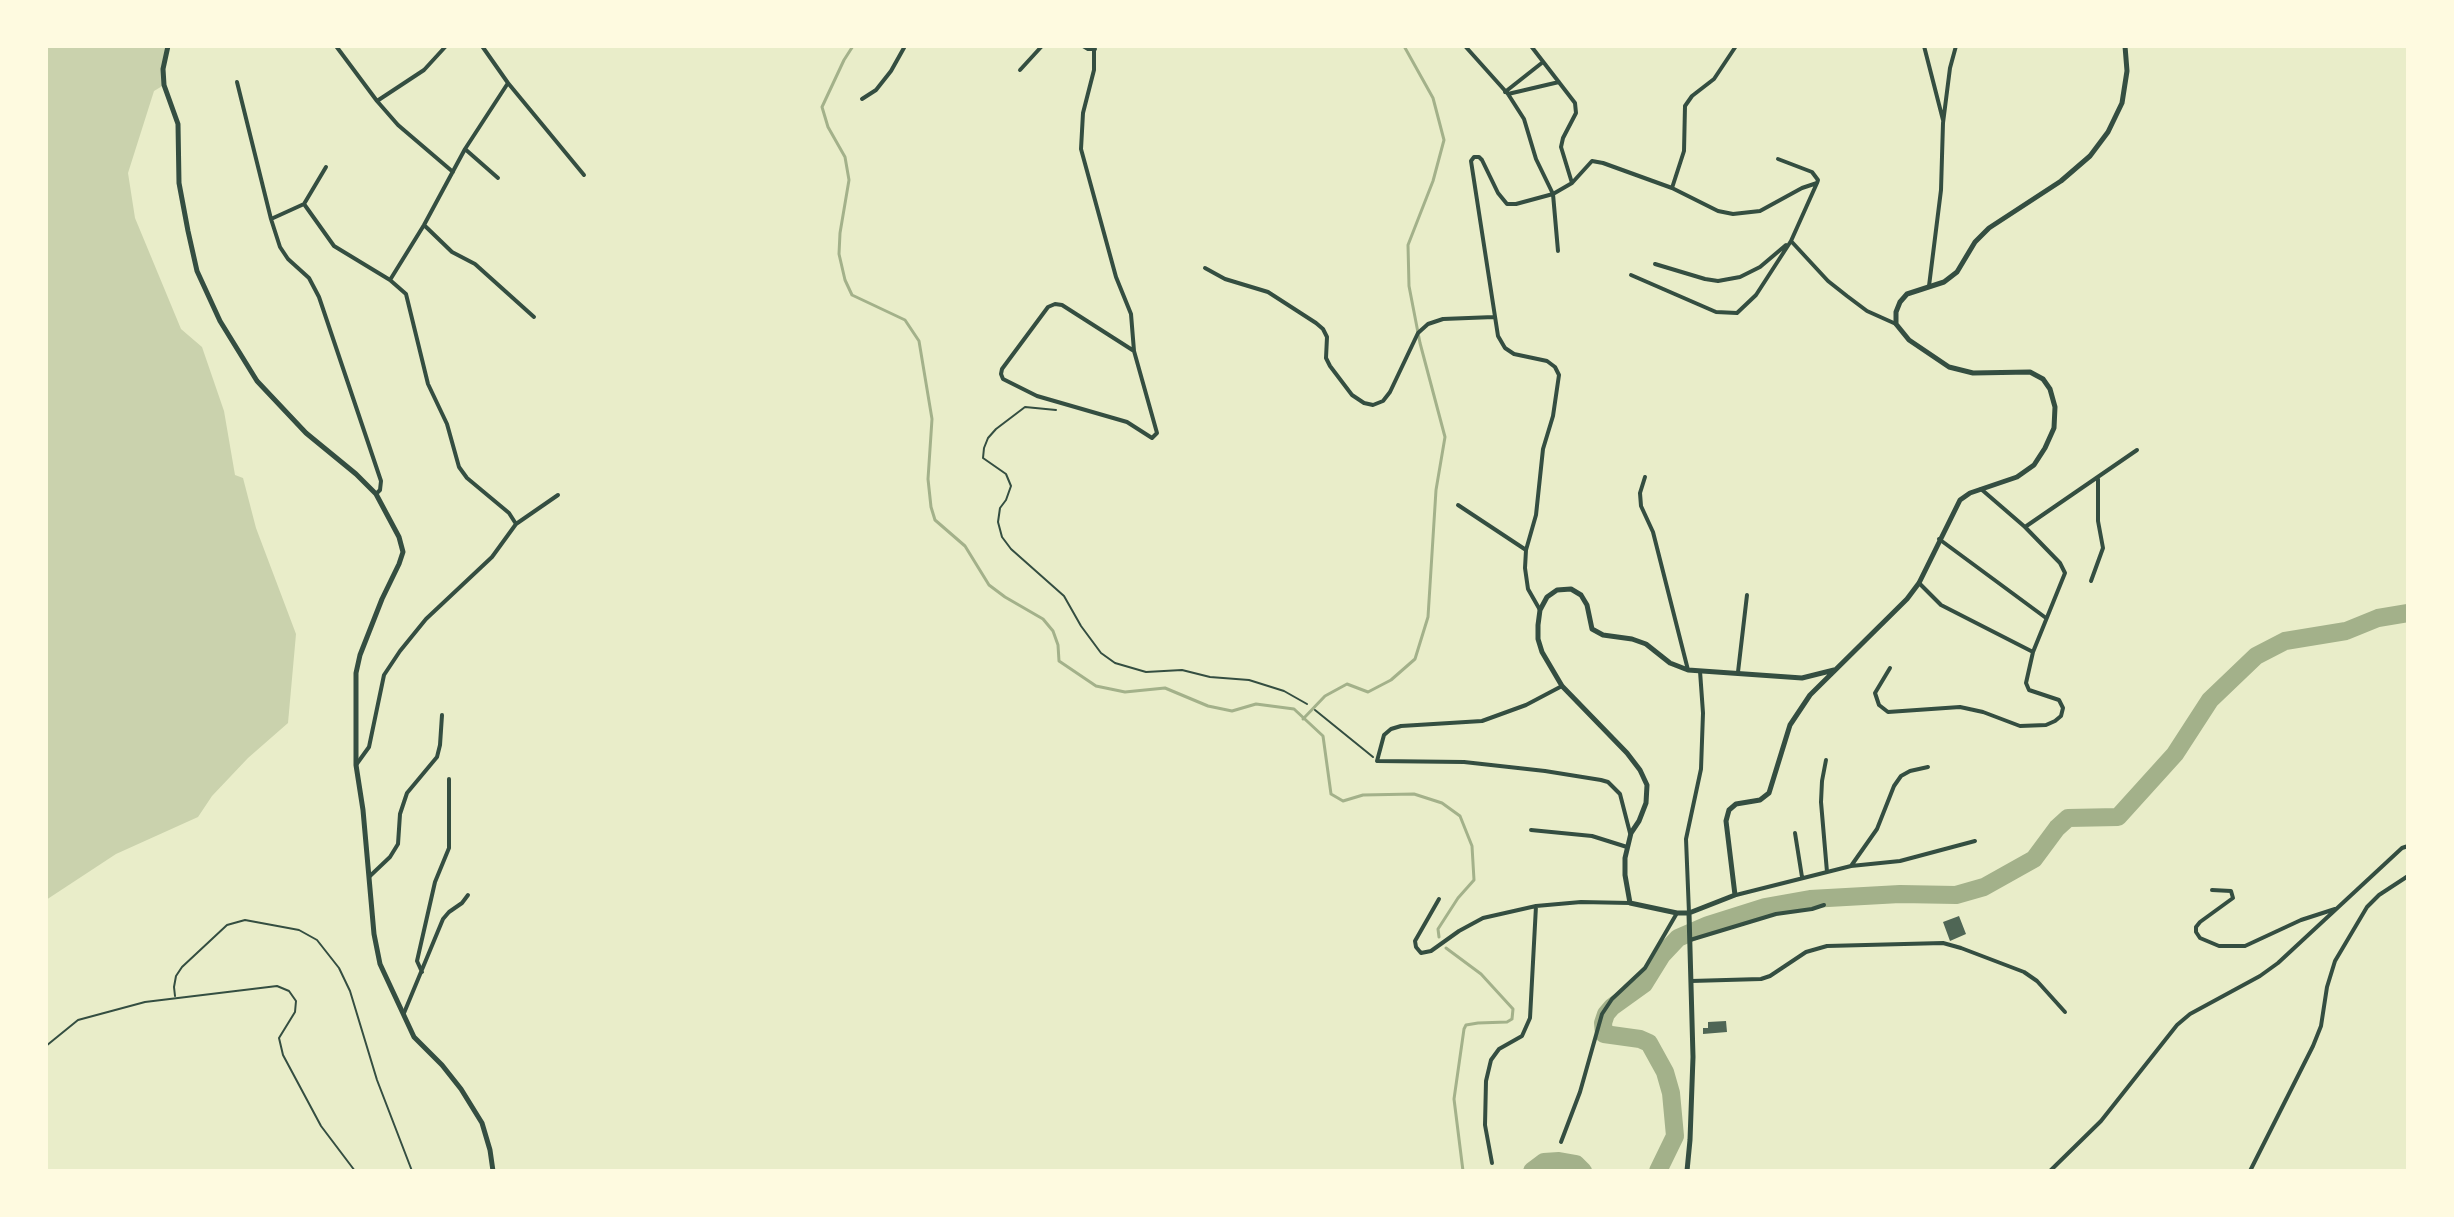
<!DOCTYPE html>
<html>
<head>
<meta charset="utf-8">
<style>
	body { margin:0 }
	#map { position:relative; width:2454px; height:1217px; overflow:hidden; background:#e9edc9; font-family:"Public Sans",sans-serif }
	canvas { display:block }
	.frame { position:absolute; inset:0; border:48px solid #fefae0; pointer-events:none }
</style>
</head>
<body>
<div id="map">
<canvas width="2454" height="1217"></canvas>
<div class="frame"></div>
</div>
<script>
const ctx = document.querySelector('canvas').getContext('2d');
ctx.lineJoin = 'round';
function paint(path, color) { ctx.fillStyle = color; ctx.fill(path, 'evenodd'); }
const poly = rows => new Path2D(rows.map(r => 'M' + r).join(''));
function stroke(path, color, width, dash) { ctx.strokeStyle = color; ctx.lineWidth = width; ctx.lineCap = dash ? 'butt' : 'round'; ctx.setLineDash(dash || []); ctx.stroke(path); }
paint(poly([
	[46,46,168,46,163,69,164,85,154,91,128,173,135,218,181,329,202,347,224,411,235,475,243,478,256,528,296,634,288,723,248,758,212,796,198,817,116,854,46,900]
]), '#cad2ad');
stroke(poly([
	[853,46,844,60,822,107,828,127,845,157,849,180,840,233,839,254,845,280,852,295,905,320,919,341,932,419,928,479,931,507,935,520,965,546,989,585,1005,597,1043,619,1053,631,1058,645,1059,661,1096,686,1125,692,1165,688,1208,706,1232,711,1256,704,1294,709,1323,736,1331,794,1343,801,1363,795,1414,794,1442,803,1460,816,1472,846,1474,880,1458,898,1438,929,1439,937],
	[1303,719,1325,696,1347,684,1368,692,1391,680,1415,659,1428,617,1436,490,1445,437,1420,343,1409,286,1408,245,1433,181,1444,140,1433,98,1404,46],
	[1446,948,1481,974,1513,1009,1512,1019,1507,1022,1478,1023,1466,1025,1464,1029,1454,1099,1463,1171]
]), '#a3b18a', 3);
stroke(poly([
	[1532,1171,1544,1162,1559,1161,1576,1164,1583,1171],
	[1658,1171,1675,1136,1671,1093,1665,1072,1649,1043,1640,1039,1604,1034,1603,1023,1606,1014,1612,1007,1644,984,1662,955,1678,938,1708,925,1765,907,1810,899,1900,894,1956,895,1984,887,2034,859,2057,828,2068,818,2118,817,2175,754,2210,700,2256,656,2285,641,2346,631,2378,618,2408,613]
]), '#a3b18a', 18);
paint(poly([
	[1959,916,1966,934,1950,941,1943,922],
	[1726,1021,1727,1032,1703,1034,1703,1028,1708,1028,1708,1022]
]), '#4f6655');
stroke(poly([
	[1056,410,1025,407,996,429,988,438,984,448,983,458,1006,474,1011,486,1006,500,1000,508,998,522,1002,537,1011,549,1064,596,1081,626,1101,653,1115,663,1146,672,1182,670,1210,677,1249,680,1284,691,1307,704],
	[1315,710,1373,757]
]), '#344e41', 2);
stroke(poly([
	[175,996,174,987,176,976,182,967,227,925,245,920,299,930,317,940,339,968,350,991,377,1080,412,1171],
	[46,1046,78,1020,145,1002,277,986,289,991,296,1001,295,1012,279,1038,283,1055,321,1126,355,1171]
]), '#344e41', 2);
stroke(poly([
	[336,46,377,101,398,125,453,172],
	[482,46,508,83,584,175],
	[1083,46,1088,49,1095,49],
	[1094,46,1094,70,1083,113,1081,149,1116,277,1131,314,1134,351,1157,433,1152,438,1127,422,1037,396,1003,379,1001,374,1002,369,1048,307,1055,304,1062,305,1134,351],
	[1465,46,1508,94,1524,119,1536,159,1553,194,1558,251],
	[1531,46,1575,103,1576,113,1563,138,1561,147,1572,183],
	[1924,46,1943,120],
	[1020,70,1042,46],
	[237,82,271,219,280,247,288,259,309,278,319,297,381,481,380,490,376,494],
	[508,83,465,149,424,225,390,280,406,294,428,384,447,424,459,467,467,478,509,513,516,524],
	[1505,92,1543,62],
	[1508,94,1559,82],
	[862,99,876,90,891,71,905,46],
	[377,101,424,70,446,46],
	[465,149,498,178],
	[1778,159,1812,172,1818,180,1817,183],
	[1672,188,1684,151,1685,106,1692,96,1714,79,1736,46],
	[304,204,334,246,390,280],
	[271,219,304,204,326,167],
	[424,225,452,252,475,264,534,317],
	[1791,241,1828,281,1847,296,1867,311,1896,324],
	[1655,264,1705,279,1718,281,1740,277,1760,267,1786,245],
	[1205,268,1225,279,1268,292,1316,323,1323,329,1327,337,1326,358,1330,366,1352,395,1364,403,1373,405,1383,401,1390,392,1418,333,1428,324,1443,319,1494,317],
	[1929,286,1941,190,1943,123,1950,68,1956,46],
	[1645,477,1640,493,1641,506,1653,532,1688,670],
	[1458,505,1526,550],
	[2025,527,2137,450],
	[1939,539,2046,618],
	[2091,581,2103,548,2098,521,2098,479],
	[1919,583,1941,605,2033,652],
	[1540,610,1528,589,1525,568,1526,550,1536,515,1543,449,1553,416,1559,375,1555,367,1547,361,1514,354,1505,348,1498,336,1471,161,1474,157,1479,157,1482,160,1498,193,1507,204,1516,204,1553,194,1572,183,1592,161,1603,163,1672,188,1718,211,1733,214,1760,211,1802,188,1817,183,1791,241,1756,295,1737,313,1716,312,1631,275],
	[1890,668,1875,693,1879,705,1888,712,1960,707,1983,712,2020,726,2046,725,2055,721,2061,716,2063,708,2059,700,2029,690,2026,683,2033,652,2065,573,2060,563,2025,527,1981,489],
	[1738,672,1747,595],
	[1562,686,1526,705,1482,721,1401,726,1391,729,1384,735,1377,761,1464,762,1545,771,1601,780,1608,782,1620,794,1630,833],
	[1826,760,1822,781,1821,802,1827,872],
	[356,765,369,747,384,675,400,651,426,619,492,557,516,524,558,495],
	[1531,830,1592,836,1627,847],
	[1795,833,1802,877],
	[1851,866,1877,829,1894,786,1901,776,1910,771,1928,767],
	[370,876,390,857,398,844,400,814,407,793,437,757,440,745,442,715],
	[2212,890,2231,891,2233,898,2200,922,2196,927,2196,932,2200,938,2219,946,2245,946,2301,920,2335,909],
	[1736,895,1851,866,1900,861,1975,841],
	[1439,899,1415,941,1416,947,1421,953,1431,951,1459,931,1483,918,1536,906,1581,902,1630,903],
	[1689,913,1686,839,1701,769,1703,713,1700,671],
	[1690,940,1776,914,1812,909,1824,905],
	[422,972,417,961,435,882,449,848,449,779],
	[1691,981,1761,979,1770,976,1806,952,1827,946,1943,943,1961,948,2024,972,2037,981,2065,1012],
	[404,1013,443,919,449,912,462,903,468,895],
	[1561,1142,1580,1092,1602,1014,1612,999,1645,968,1677,913],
	[1492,1163,1485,1125,1486,1081,1491,1060,1499,1049,1522,1036,1530,1018,1536,906],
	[2050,1171,2101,1121,2177,1025,2190,1014,2260,976,2278,963,2402,848,2408,846],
	[2250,1171,2313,1046,2321,1026,2327,987,2335,961,2367,907,2379,895,2408,876]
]), '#344e41', 4);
stroke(poly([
	[168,46,163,69,164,85,178,124,179,183,188,231,197,271,220,321,257,381,306,433,356,474,376,494,399,537,403,552,399,564,382,599,360,655,356,673,356,765,363,810,374,934,380,964,414,1037,442,1065,461,1089,482,1123,490,1150,493,1171],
	[1834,670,1802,678,1688,670,1670,663,1646,644,1632,639,1603,635,1592,629,1587,605,1581,595,1571,589,1557,590,1547,597,1540,610,1538,625,1538,639,1542,652,1562,686,1627,753,1640,770,1647,785,1646,803,1639,821,1631,833,1625,858,1625,875,1630,903,1677,913,1689,913,1735,895,1726,821,1729,810,1736,804,1760,800,1769,793,1790,725,1810,695,1907,599,1919,583,1960,500,1970,493,2017,477,2034,465,2045,448,2054,428,2055,407,2050,389,2043,379,2030,372,1973,373,1949,367,1909,340,1896,324,1896,312,1900,302,1907,294,1944,282,1957,272,1975,242,1989,228,2061,181,2090,156,2108,132,2122,103,2127,71,2125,46],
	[1687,1171,1690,1140,1693,1057,1689,913]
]), '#344e41', 5);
</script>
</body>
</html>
